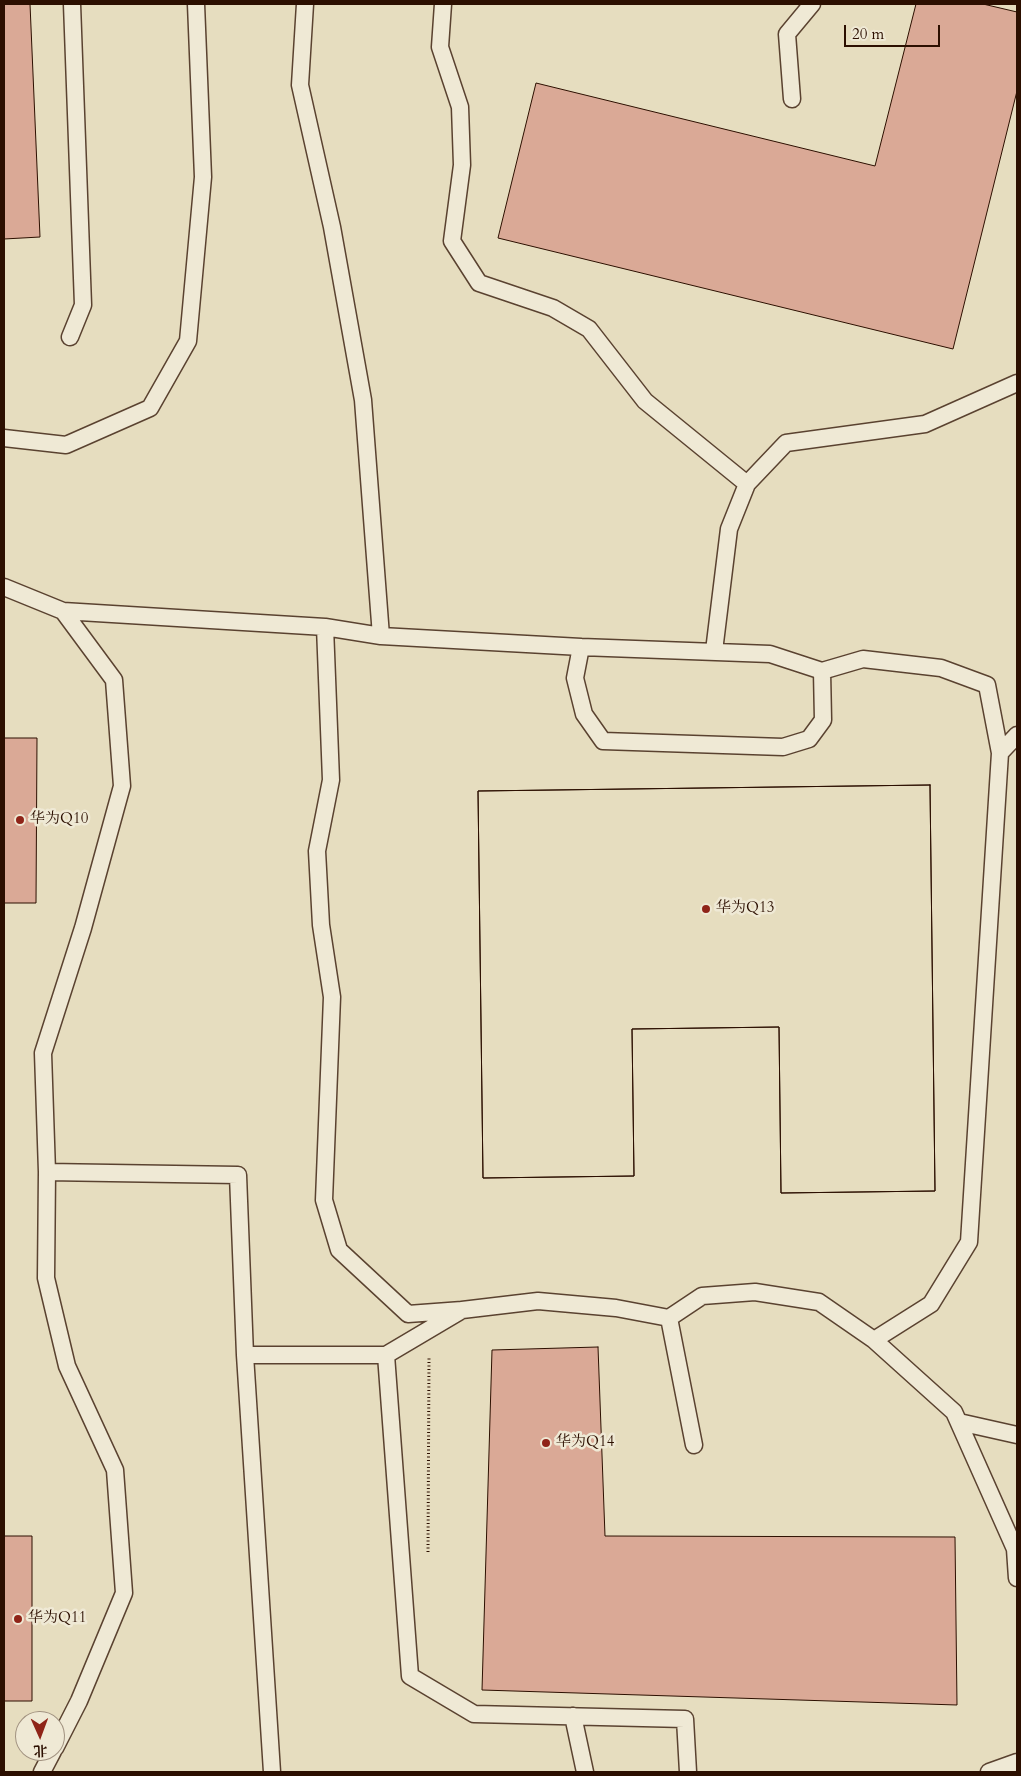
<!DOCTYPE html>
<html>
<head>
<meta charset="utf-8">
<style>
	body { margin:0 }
	#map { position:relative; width:1021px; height:1776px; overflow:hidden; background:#e6ddbf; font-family:Cardo,"Noto Serif SC",serif }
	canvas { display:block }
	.frame { position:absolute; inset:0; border:5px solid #2c0f00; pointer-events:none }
	.north { position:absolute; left:15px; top:1711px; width:50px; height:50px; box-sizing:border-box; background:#efe9d5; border:1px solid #a19280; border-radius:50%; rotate:178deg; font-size:14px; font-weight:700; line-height:20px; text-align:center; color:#2c0f00 }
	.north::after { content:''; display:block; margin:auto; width:18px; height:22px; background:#8f2418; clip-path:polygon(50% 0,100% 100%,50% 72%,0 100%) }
	.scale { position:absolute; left:844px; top:25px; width:96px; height:22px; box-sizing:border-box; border:2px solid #2c0f00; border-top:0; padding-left:6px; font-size:15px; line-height:18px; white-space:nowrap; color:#2c0f00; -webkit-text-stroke:4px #efe9d5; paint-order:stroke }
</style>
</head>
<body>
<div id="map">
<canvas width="1021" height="1776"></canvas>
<div class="frame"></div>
<div class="north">北</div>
<div class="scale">20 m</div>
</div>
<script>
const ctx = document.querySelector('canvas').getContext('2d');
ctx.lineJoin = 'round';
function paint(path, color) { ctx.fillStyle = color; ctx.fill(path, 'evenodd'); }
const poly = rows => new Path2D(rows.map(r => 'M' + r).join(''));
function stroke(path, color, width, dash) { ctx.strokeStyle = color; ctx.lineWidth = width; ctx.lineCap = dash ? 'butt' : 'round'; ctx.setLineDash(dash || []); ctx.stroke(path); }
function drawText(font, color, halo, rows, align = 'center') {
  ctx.font = font + ' Cardo,"Noto Serif SC",serif'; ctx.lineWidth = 5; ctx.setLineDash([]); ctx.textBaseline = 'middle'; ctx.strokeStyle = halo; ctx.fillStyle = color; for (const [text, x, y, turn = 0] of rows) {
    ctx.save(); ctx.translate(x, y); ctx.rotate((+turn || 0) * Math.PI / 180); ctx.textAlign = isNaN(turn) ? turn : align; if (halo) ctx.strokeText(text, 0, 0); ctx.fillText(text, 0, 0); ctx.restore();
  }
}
const building = poly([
	[4,4,30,4,40,237,4,239,4,4],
	[916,4,983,4,1017,12,1017,91,953,349,498,238,536,83,875,166,916,4],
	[4,738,37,738,36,903,4,903,4,738],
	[930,785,935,1191,781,1193,779,1027,632,1029,634,1176,483,1178,478,791,930,785],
	[930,785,935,1191,781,1193,779,1027,632,1029,634,1176,483,1178,478,791,930,785],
	[598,1347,605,1536,955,1537,957,1705,482,1690,492,1350,598,1347],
	[4,1536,32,1536,32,1701,4,1701,4,1536]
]);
paint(building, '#daa996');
stroke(building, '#2c0f00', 1);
const service = poly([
	[305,4,300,85,332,227,363,400,381,636],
	[443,4,440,47,460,107,462,165,452,241,479,283,553,308,589,329,645,401,747,484],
	[792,99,787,34,812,4],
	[70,337,83,305,72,4],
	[4,438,66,445,150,408,188,341,203,177,196,4],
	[4,587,63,611,114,680,122,786,83,928,43,1053,47,1172,46,1278,67,1366,115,1470,124,1593,79,1701,55,1748],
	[63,611,325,627,381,636,581,647],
	[325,627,331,780,317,851,321,925,332,997,324,1200,339,1250,408,1314,462,1310],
	[581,647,770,654,822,671,823,720,809,739,783,747,603,741,584,714,575,678,581,647],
	[714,651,729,529,747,484,786,443,925,424,1017,383],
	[822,671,863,659,941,668,987,685,1000,753,969,1242,931,1304,874,1340],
	[1000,753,1017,735],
	[47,1172,238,1175,245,1355,272,1772],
	[669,1318,702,1296,755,1292,819,1302,874,1340,954,1412,1015,1549,1017,1578],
	[245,1355,386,1355,410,1676,474,1714,685,1719,688,1772],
	[386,1355,462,1310,538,1301,616,1308,669,1318,694,1445],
	[959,1422,1017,1435],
	[573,1716,585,1772],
	[42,1772,53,1751],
	[989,1772,1017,1762]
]);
stroke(service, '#5a4230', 19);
stroke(poly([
	[428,1552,429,1358]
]), '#2c0f00', 3, [1, 2.5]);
stroke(service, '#efe9d5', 16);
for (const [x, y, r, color] of [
	[20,820,5,"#8f2418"],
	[706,909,5,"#8f2418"],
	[546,1443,5,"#8f2418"],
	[18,1619,5,"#8f2418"]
]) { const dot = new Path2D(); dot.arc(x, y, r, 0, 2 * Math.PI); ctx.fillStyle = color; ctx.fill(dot); stroke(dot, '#efe9d5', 2); }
drawText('15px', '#2c0f00', '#efe9d5', [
	["华为Q10",30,820],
	["华为Q13",716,909],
	["华为Q14",556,1443],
	["华为Q11",28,1619]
], 'left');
</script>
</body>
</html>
